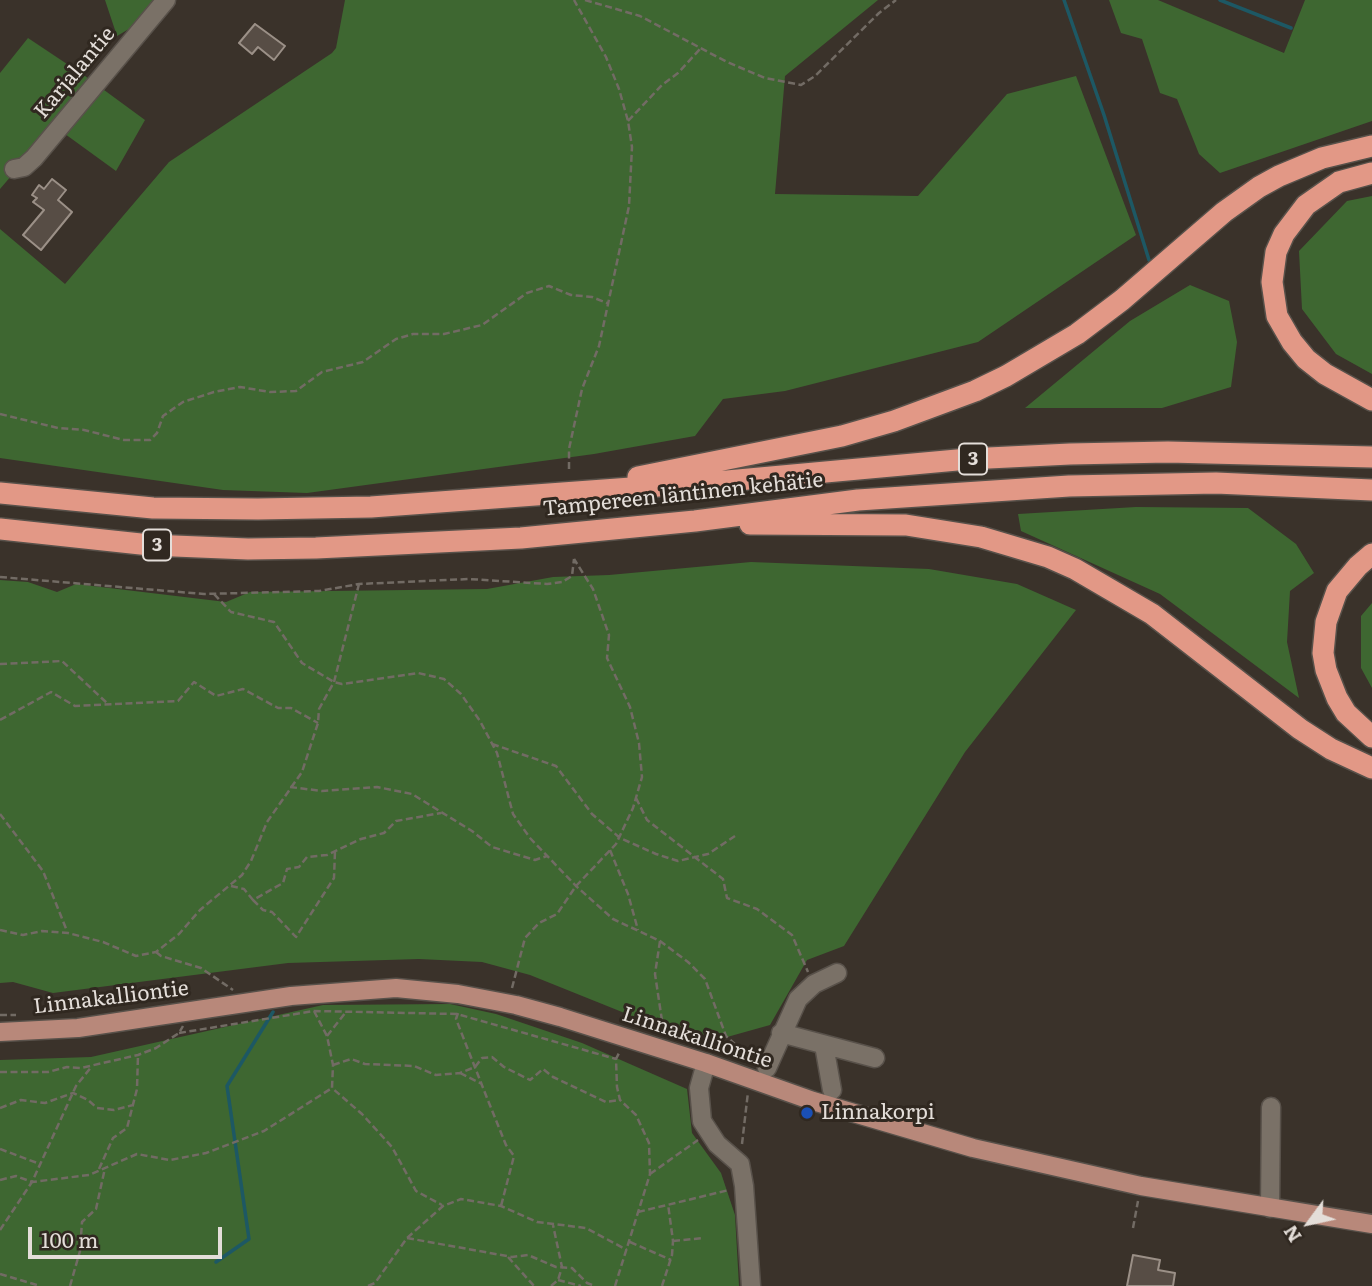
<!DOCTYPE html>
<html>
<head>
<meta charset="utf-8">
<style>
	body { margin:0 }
	#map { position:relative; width:1372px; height:1286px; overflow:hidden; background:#3a322a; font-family:Literata,serif }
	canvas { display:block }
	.north { position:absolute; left:1274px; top:1188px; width:70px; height:70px; -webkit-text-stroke:5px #302820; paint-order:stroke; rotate:237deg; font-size:19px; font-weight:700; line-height:28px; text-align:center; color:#e4ded9 }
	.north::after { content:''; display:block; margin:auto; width:24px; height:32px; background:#e4ded9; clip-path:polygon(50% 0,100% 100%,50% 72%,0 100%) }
	.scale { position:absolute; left:28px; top:1227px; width:194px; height:32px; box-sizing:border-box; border:4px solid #e4ded9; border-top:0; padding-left:9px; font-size:21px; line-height:24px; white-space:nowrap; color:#e4ded9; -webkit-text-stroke:5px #302820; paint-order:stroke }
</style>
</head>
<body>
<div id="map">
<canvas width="1372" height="1286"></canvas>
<div class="north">N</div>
<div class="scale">100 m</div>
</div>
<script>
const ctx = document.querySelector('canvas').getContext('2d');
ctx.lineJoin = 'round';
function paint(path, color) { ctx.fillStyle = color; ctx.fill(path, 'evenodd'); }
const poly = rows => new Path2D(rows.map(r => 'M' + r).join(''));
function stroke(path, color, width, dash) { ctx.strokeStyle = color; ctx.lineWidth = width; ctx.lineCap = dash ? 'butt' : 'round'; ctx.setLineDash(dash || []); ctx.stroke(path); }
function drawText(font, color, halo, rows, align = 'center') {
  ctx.font = font + ' Literata,serif'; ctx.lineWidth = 6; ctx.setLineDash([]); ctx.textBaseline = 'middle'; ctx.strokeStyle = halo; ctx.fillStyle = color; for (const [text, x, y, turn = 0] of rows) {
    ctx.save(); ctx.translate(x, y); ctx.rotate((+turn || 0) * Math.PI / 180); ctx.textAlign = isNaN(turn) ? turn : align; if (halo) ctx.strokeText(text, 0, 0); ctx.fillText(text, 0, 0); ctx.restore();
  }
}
paint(poly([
	[105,0,155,0,134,26,117,36],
	[345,0,878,0,785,76,775,194,918,196,1007,94,1076,76,1136,235,978,342,785,391,723,399,695,436,594,454,307,493,223,490,0,458,0,229,65,284,169,162,332,53,336,48],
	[1109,0,1158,0,1284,53,1305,0,1372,0,1372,121,1220,173,1199,154,1177,99,1160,93,1142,39,1121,33],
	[28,38,85,76,145,120,116,171,54,126,0,189,0,73],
	[1372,196,1372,374,1336,354,1302,309,1299,251,1347,201],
	[1190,285,1229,301,1237,342,1231,387,1162,408,1025,408,1130,321],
	[1136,507,1248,508,1296,544,1314,573,1290,591,1287,642,1299,698,1160,594,1021,531,1018,514],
	[751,562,929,569,1017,584,1076,610,965,752,844,946,807,960,770,1025,720,1039,637,1018,530,975,482,962,419,959,288,963,53,993,13,982,0,983,0,580,28,582,57,592,76,584,226,602,250,592,487,589,553,577,609,575],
	[1372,603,1372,688,1361,668,1361,616],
	[450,1004,496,1014,582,1043,687,1089,692,1133,721,1173,735,1215,739,1286,0,1286,0,1060,91,1057,323,1005]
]), '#3e6731');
stroke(poly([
	[1064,0,1104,115,1149,260],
	[1220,0,1291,28],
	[216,1262,249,1239,227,1086,273,1012]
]), '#1d5864', 3.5);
const building = poly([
	[255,24,285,46,274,60,258,47,252,54,239,43,255,24],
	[52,179,66,190,58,200,72,212,41,250,23,235,44,210,33,202,37,198,32,195,39,185,44,189,52,179],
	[1133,1255,1160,1260,1158,1270,1175,1273,1173,1286,1127,1286,1133,1255]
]);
paint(building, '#574d45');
stroke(building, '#9b9087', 2);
const minor = poly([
	[14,169,24,167,34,158,166,0],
	[781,1033,875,1058],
	[824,1045,832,1090],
	[706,1063,699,1088,702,1121,717,1144,740,1164,744,1186,751,1286],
	[767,1068,798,999,814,984,837,973],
	[1270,1208,1271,1107]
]);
const major = poly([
	[0,1032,78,1028,291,996,396,988,458,994,516,1005,560,1017,706,1063,813,1101,973,1148,1141,1186,1372,1224]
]);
const highway = poly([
	[1372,173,1339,182,1306,205,1284,234,1276,252,1272,282,1277,316,1292,342,1306,359,1325,374,1372,400],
	[638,477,842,436,894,421,975,391,1006,376,1077,334,1122,300,1224,212,1259,187,1279,176,1322,158,1372,146],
	[0,493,153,508,258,509,371,507,727,481,968,459,1070,454,1168,452,1372,457],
	[750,524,906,525,981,537,1048,557,1075,569,1152,614,1300,729,1331,749,1372,768],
	[0,529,150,545,248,549,316,548,521,538,695,521,858,500,1069,486,1216,483,1372,490],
	[1372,554,1358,566,1337,591,1326,622,1323,653,1326,670,1337,698,1346,713,1372,737]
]);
stroke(minor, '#58514a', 21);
stroke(major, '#58514a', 21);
stroke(highway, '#58514a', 24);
stroke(poly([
	[585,0,640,16,727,62,765,78,801,85,815,76,879,13,896,0],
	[628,121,662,85,678,73,700,49],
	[0,414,58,428,84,430,124,440,150,440,157,433,163,416,183,402,214,392,240,387,270,392,296,391,322,372,363,362,396,339,413,334,444,334,482,325,527,293,549,286,571,295,592,297,607,303],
	[569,469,569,449,582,389,599,346,629,206,632,147,628,121,619,89,606,57,574,0],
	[0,577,204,594,319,591,359,584,469,579,547,584,562,582,572,576,574,559],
	[214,594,231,612,274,622,302,663,334,682,342,684,418,673,444,679,461,694,480,721,497,753,513,814,530,838,576,886,613,919,660,941,688,962,705,979,726,1036,754,1061],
	[0,664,62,661,108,704],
	[0,720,51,692,75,706,178,701,194,682,216,696,243,689,278,708,291,708,318,723],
	[492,744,556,766,592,814,620,838,656,854,678,861,708,854,735,836],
	[290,787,322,791,377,787,412,794,472,831,492,847,535,860,547,856],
	[636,798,647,820,723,879,727,898,757,909,792,935,808,972],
	[0,814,43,871,67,931],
	[610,850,628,894,638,930],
	[231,886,244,889,253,900,283,883,287,869,299,867,307,857,327,855,361,839,384,833,396,821,441,813],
	[253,900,263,910,272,912,296,937,334,878,335,851],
	[0,930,23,935,42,931,68,933,103,942,136,956,156,952,179,934,200,910,242,875,251,861,267,822,302,772,318,723,319,709,334,682,359,584],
	[660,941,655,974,664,1034],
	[156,952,161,956,201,968,233,990],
	[512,988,525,938,539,923,557,914,576,886,616,844,633,808,642,777,639,743,630,707,607,658,609,635,593,589,574,559],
	[314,1011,327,1036,333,1065,332,1088,362,1114,392,1147,416,1191,442,1205],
	[458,1013,456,1019,487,1098,506,1145,514,1156,501,1206],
	[0,1015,16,1015],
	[179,1033,314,1011,457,1014,616,1059],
	[327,1036,346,1012],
	[333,1065,351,1059,365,1064,414,1066,436,1075,460,1073,475,1067,482,1058,492,1057,504,1067,530,1080,543,1069,553,1077,606,1102,620,1100],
	[0,1072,48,1072,67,1067,81,1068,138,1055,156,1048,179,1033,183,1026],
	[460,1073,482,1084],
	[883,1105,904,1111],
	[0,1108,21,1100,45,1103,73,1093,88,1100,97,1108,114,1110,133,1105],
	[742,1144,748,1092],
	[0,1149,40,1164],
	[99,1169,113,1138,127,1128,137,1089,138,1055],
	[650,1174,698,1140],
	[0,1180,16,1176,32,1182,89,1175,137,1154,170,1160,206,1153,264,1131,332,1088],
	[638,1212,729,1190],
	[1133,1228,1138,1201],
	[0,1230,32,1182,76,1086,92,1066],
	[407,1238,512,1257,528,1255,556,1267,572,1268,587,1283,595,1286],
	[673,1241,704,1238],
	[630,1242,671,1260],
	[508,1257,534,1286],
	[0,1274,40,1286],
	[558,1280,581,1286],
	[70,1286,80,1251,82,1222,96,1209,105,1168],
	[368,1286,375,1283,407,1238,443,1206,461,1199,501,1206,537,1222,586,1228,627,1250],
	[551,1286,558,1280,562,1267,553,1225],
	[615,1286,650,1174,649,1143,636,1115,620,1100,617,1087,616,1059,620,1051],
	[662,1286,672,1255,673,1241,668,1204]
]), '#726b64', 2.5, [7, 3.5]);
stroke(minor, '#7a7167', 18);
stroke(major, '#b8887a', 18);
stroke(highway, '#e29886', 21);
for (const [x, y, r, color] of [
	[807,1113,7,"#1a4fb4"]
]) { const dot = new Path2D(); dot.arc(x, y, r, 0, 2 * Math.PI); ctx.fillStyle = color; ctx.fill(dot); stroke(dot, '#302820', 2.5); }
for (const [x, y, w] of [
	[973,459,28],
	[157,545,28]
]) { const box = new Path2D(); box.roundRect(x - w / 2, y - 15.5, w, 31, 5); ctx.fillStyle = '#302820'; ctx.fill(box); stroke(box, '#e4ded9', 2); }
drawText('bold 19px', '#e4ded9', null, [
	["3",973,459],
	["3",157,545]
]);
drawText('21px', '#e4ded9', '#302820', [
	["Karjalantie",75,73,-50],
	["Tampereen läntinen kehätie",683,495,-6],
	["Linnakalliontie",111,998,-7],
	["Linnakalliontie",697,1038,18]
]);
drawText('21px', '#e4ded9', '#302820', [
	["Linnakorpi",821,1113]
], 'left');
</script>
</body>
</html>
